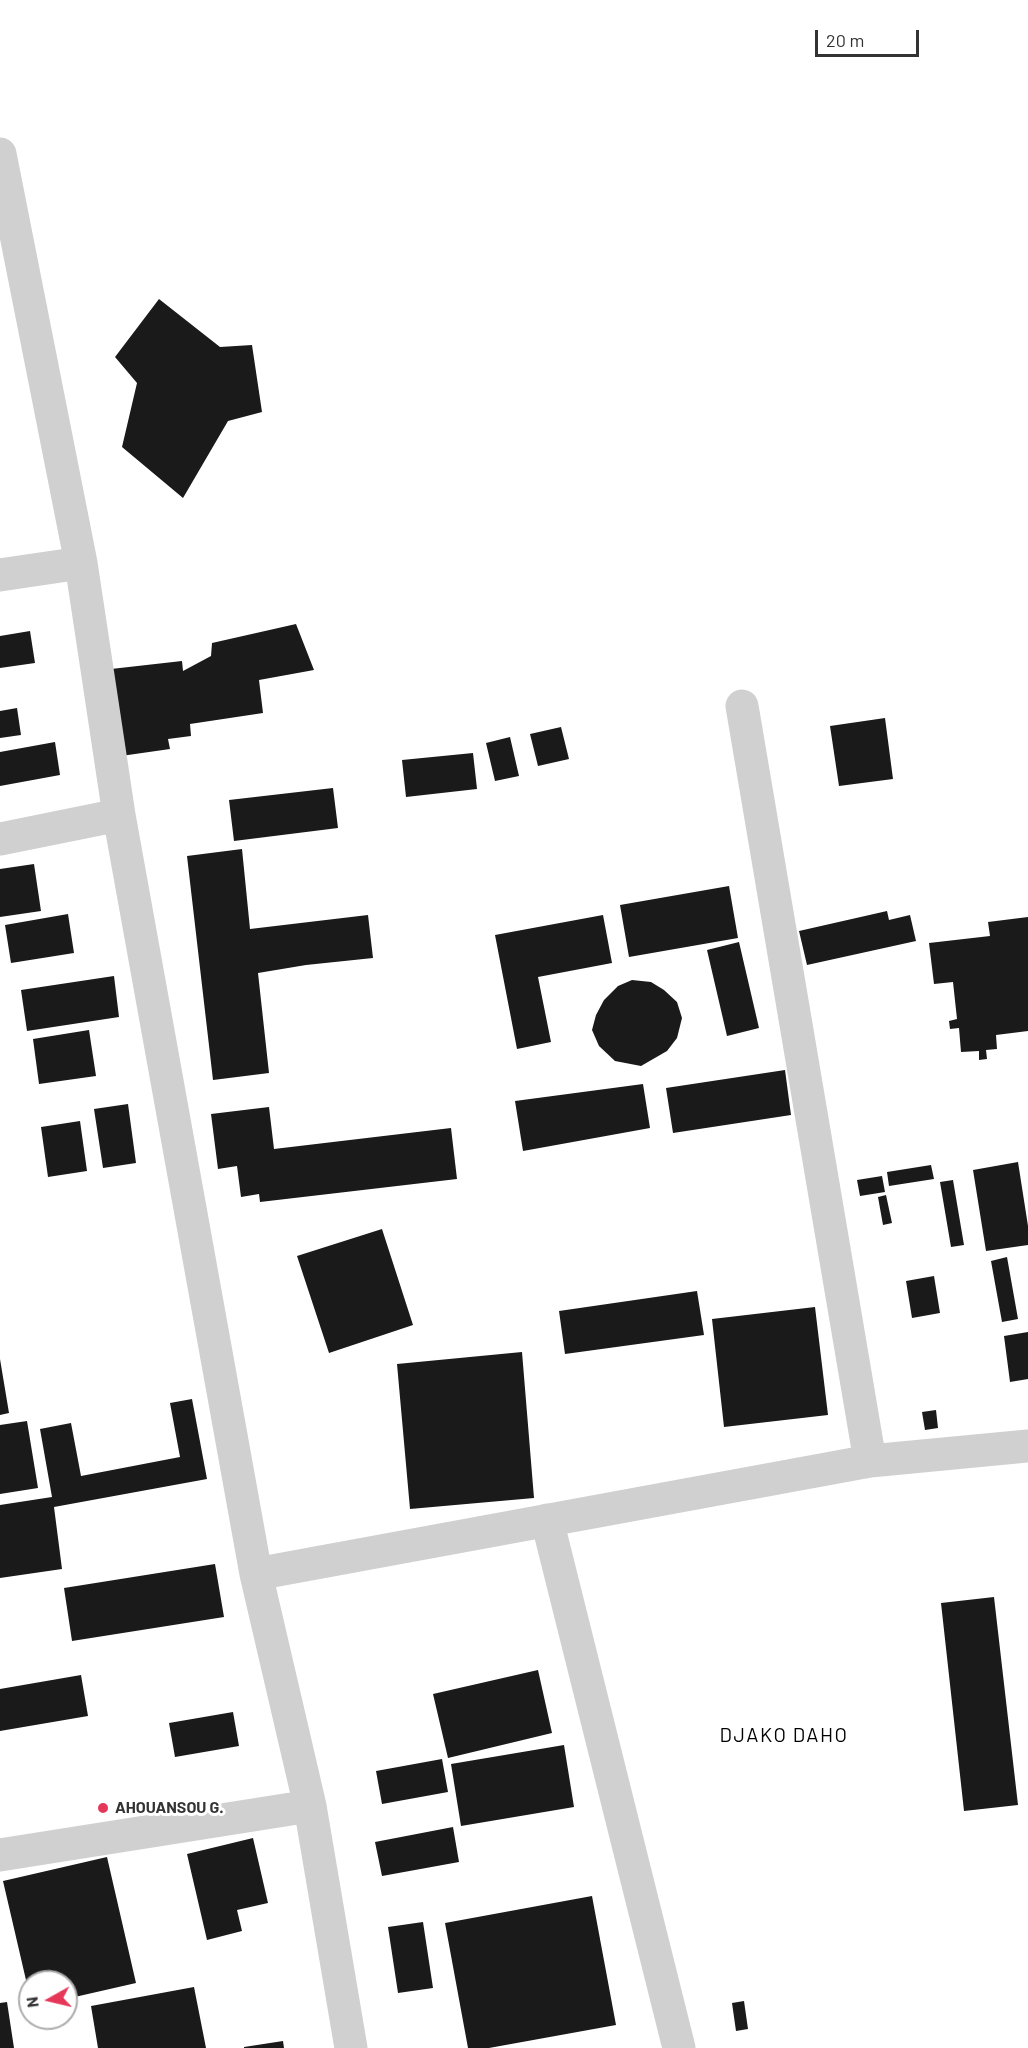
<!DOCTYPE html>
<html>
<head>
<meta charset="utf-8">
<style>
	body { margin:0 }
	#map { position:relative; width:1028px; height:2048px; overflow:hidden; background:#fff; font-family:Barlow,sans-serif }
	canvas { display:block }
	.north { position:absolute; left:18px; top:1970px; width:60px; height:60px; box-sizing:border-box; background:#fff; border:2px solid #adadad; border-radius:50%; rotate:262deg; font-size:16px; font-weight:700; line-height:24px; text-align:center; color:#333 }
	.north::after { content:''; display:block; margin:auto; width:21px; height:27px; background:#e73759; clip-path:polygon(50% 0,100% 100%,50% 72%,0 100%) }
	.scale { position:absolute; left:815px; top:30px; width:104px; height:27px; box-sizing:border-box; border:3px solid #333; border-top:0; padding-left:8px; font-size:18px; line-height:21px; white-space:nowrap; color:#333; -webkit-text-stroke:4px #fff; paint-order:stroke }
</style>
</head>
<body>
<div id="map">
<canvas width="1028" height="2048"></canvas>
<div class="north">N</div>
<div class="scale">20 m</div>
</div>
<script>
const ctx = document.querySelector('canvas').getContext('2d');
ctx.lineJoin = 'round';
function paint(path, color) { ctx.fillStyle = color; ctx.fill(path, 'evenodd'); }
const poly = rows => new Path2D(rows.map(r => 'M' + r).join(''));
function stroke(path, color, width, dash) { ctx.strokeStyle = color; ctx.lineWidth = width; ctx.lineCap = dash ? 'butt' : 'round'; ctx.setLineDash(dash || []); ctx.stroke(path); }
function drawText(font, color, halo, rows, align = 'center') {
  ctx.font = font + ' Barlow,sans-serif'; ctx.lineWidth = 6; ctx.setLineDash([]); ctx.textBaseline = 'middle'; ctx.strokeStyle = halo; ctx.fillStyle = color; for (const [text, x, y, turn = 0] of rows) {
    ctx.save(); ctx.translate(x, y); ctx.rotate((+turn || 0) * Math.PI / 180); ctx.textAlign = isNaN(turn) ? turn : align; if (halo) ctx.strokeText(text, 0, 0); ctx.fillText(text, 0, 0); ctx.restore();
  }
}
paint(poly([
	[159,299,220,347,252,345,262,412,228,421,183,498,122,447,137,383,115,357],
	[296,624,314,670,259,680,263,713,190,724,191,736,168,739,170,749,121,756,111,669,182,661,183,671,211,656,212,643],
	[30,631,35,663,0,668,0,636],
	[17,708,21,735,0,738,0,711],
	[885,718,893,779,839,786,830,726],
	[561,727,569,759,538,766,530,734],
	[510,737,519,776,495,781,486,743],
	[55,742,60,775,0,786,0,752],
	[473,753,477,789,406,797,402,760],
	[333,788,338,828,234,841,229,800],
	[242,849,250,929,368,915,373,958,306,965,258,973,269,1073,213,1080,187,856],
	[34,864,41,911,0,917,0,869],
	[729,886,738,938,629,957,620,905],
	[887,911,889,920,910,915,916,941,807,965,799,931],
	[68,914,74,953,11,963,5,925],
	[603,915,612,963,538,977,551,1042,517,1049,495,935],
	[1028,917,1028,1031,996,1035,997,1049,986,1050,987,1059,979,1060,979,1051,961,1052,959,1028,950,1029,949,1021,957,1019,953,982,934,984,929,943,990,936,988,922],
	[739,942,759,1028,727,1036,707,950],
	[114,976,119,1017,27,1031,21,990],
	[632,980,651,982,664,990,677,1002,682,1018,677,1038,667,1051,641,1066,615,1061,599,1046,592,1030,596,1015,604,1000,618,986],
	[89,1030,96,1076,39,1084,33,1039],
	[785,1070,791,1115,673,1133,666,1088],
	[643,1084,650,1128,523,1151,515,1101],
	[128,1104,136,1163,103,1168,94,1109],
	[269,1107,274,1149,451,1128,457,1179,260,1202,259,1194,241,1197,237,1166,218,1169,211,1114],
	[80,1121,87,1171,48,1177,41,1127],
	[1018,1162,1028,1226,1028,1245,986,1251,973,1170],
	[931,1165,934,1179,889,1186,887,1172],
	[882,1176,885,1192,860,1196,857,1180],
	[953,1180,964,1245,951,1247,940,1182],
	[886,1195,892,1223,883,1225,878,1197],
	[382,1229,413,1325,329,1353,297,1256],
	[1007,1257,1018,1319,1002,1322,991,1261],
	[934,1276,940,1313,912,1318,906,1281],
	[697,1291,704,1335,565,1354,559,1311],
	[815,1307,828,1415,724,1427,712,1319],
	[1028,1332,1028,1379,1010,1382,1004,1336],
	[522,1352,534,1498,410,1509,397,1364],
	[0,1359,9,1413,0,1415],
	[192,1399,207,1479,54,1507,62,1569,0,1578,0,1505,52,1497,40,1429,71,1423,81,1476,180,1457,170,1403],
	[936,1410,938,1428,925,1430,922,1412],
	[27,1421,38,1488,0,1494,0,1425],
	[215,1564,224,1617,72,1641,64,1588],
	[994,1597,1018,1805,964,1811,941,1603],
	[538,1670,552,1733,448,1758,433,1694],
	[81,1675,88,1716,0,1731,0,1689],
	[233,1712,239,1746,175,1757,169,1723],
	[564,1745,574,1807,461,1826,451,1764],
	[442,1759,448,1792,382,1804,376,1771],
	[453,1827,459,1862,382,1876,375,1842],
	[253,1838,268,1903,237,1910,242,1931,207,1940,187,1854],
	[107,1857,136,1983,66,1999,66,1982,30,1982,29,1993,3,1881],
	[592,1896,616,2025,489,2048,468,2048,445,1923],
	[423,1922,433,1988,398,1993,388,1927],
	[194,1987,206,2048,98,2048,91,2006],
	[744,2001,748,2029,736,2031,732,2003],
	[7,2002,14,2048,0,2048,0,2003],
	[283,2041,284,2048,244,2048,244,2047]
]), '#1a1a1a');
stroke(poly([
	[0,154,81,563,119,815,256,1574,310,1806,351,2048],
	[0,575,81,563],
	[742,706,870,1461],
	[0,839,119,815],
	[547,1520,679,2048],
	[256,1574,870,1461,1028,1446],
	[0,1855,310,1806]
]), '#d0d0d0', 33);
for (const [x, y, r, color] of [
	[103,1808,6,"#e73759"]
]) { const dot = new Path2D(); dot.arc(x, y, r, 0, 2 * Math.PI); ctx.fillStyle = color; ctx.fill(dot); stroke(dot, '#fff', 2); }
drawText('bold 16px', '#333', '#fff', [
	["AHOUANSOU G.",115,1808]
], 'left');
ctx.letterSpacing = '1.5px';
drawText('20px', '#000', '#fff', [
	["DJAKO DAHO",784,1735]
]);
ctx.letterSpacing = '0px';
</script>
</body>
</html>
